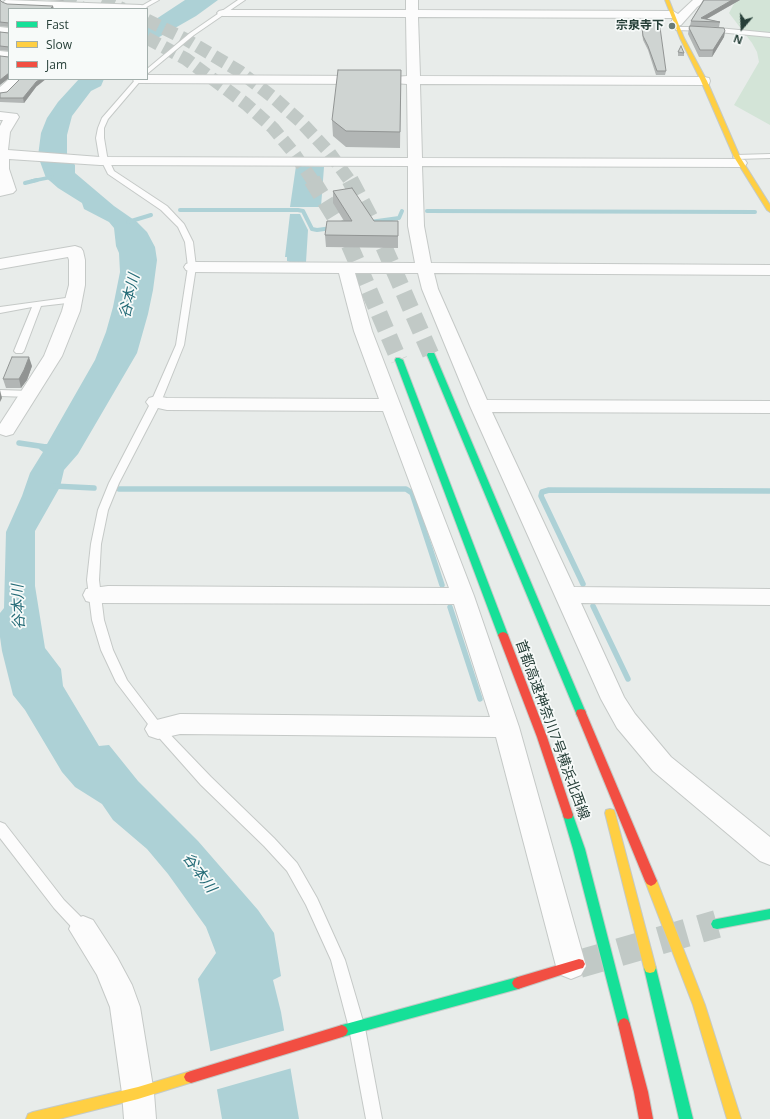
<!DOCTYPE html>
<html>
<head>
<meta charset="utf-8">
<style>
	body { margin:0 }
	#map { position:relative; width:770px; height:1119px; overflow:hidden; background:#e8ecea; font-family:"Open Sans",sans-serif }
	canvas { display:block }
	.legend { position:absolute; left:8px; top:8px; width:140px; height:72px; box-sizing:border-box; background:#f7faf9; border:1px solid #a3afac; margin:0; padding:5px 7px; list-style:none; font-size:12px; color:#263f38 }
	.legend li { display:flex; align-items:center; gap:8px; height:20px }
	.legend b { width:20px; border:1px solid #a3afac }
	.north { position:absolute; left:722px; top:8px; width:40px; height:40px; -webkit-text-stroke:3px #f7faf9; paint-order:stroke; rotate:199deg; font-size:11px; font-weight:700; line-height:16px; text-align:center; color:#263f38 }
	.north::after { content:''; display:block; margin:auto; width:14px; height:18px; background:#263f38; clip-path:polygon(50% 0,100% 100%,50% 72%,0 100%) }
</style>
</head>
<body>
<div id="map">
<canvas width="770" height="1119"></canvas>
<ul class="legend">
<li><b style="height:5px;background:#16e098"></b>Fast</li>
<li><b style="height:5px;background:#ffcf43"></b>Slow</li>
<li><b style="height:5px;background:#f24e42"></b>Jam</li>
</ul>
<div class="north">N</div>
</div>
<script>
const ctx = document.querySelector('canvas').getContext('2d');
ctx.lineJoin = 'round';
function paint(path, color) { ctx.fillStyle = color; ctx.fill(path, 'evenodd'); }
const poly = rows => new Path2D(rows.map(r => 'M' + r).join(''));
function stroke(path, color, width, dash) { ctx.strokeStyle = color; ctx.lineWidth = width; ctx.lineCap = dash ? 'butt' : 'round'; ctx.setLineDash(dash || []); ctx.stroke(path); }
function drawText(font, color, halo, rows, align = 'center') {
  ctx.font = font + ' "Open Sans","Noto Sans JP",sans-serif'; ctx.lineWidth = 3.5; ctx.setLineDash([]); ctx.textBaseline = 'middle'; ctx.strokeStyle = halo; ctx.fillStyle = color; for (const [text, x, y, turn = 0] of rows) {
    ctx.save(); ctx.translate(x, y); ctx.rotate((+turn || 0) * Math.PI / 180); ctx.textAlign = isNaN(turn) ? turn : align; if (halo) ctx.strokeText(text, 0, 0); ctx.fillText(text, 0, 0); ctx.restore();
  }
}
paint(poly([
	[736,0,770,0,770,125,734,105,759,62,757,52,752,43,729,13]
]), '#d3e4d7');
paint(poly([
	[185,0,218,0,196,16,147,44,147,25],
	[79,79,104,79,101,86,91,91,72,116,67,135,67,154,75,165,75,173,114,206,137,222,147,232,155,247,157,260,153,290,148,314,137,353,78,454,64,470,60,487,35,531,35,586,45,648,61,669,63,686,99,746,109,745,138,781,198,841,258,910,274,933,281,976,273,980,281,1012,299,1119,222,1119,198,979,216,953,206,927,168,874,147,849,113,820,102,804,75,787,62,772,25,710,13,695,2,651,0,637,0,613,4,608,6,532,22,496,30,473,43,452,39,449,40,444,47,444,95,360,106,332,113,307,120,272,119,253,116,246,114,228,109,222,84,209,82,203,58,188,50,181,46,178,38,156,41,133,47,118,58,102],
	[296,166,324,167,321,207,290,207],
	[290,214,300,214,308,230,306,262,290,262,287,261,287,257,285,257]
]), '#add1d6');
paint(poly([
	[286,1030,292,1068,215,1090,208,1052]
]), '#e8ecea');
stroke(poly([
	[32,181,52,177]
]), '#add1d6', 3.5);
stroke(poly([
	[25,183,37,180],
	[180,210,298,210,303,211,312,229,317,230,332,228],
	[427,211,755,212],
	[128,222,151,215],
	[370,222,399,218,402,211]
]), '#add1d6', 4);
stroke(poly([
	[19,443,46,447],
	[53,486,94,488],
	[119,489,406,489,412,493,442,585],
	[583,584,541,496,542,492,549,490,770,491],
	[593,606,628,679],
	[450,607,480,699]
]), '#add1d6', 5.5);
stroke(poly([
	[579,964,717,924]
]), '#c1c9c6', 28, [28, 14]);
stroke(poly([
	[63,0,85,9],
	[102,0,123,9],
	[147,20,187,40,239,71,274,98,301,122,329,152,350,181],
	[147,38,186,59,246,104,273,128,293,152,313,181]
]), '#c1c9c6', 13, [13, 6]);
stroke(poly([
	[312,180,343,230,399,360],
	[350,180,377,231,431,355]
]), '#c1c9c6', 17, [17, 8]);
const lane = poly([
	[152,0,159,0,143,9,138,8,152,0],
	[238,0,245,0,194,35,147,74,147,69,190,33,238,0],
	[678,27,708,27,770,33,770,37,708,31,676,30,676,28,678,27],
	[136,79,142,79,108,119,104,128,104,138,107,156,114,171,167,206,184,224,193,242,196,267,184,345,161,402,119,483,108,510,101,544,99,580,104,620,113,650,127,680,162,726,211,777,274,838,297,863,317,898,345,960,365,1028,382,1119,366,1119,349,1028,331,960,306,905,287,871,264,846,201,785,154,732,116,682,101,650,92,620,87,580,91,544,98,510,109,483,151,402,176,345,188,267,185,242,178,227,161,210,108,174,99,156,96,138,98,128,102,118,136,79],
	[770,154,770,158,737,159,733,157,737,155,770,154],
	[73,297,76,298,77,300,76,302,41,306,24,351,22,353,16,353,14,351,32,307,0,313,0,307,73,297],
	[0,390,30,391,35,394,30,397,0,396,0,390],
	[0,822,5,824,64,900,88,924,90,929,88,934,83,935,78,934,54,908,0,838,0,822]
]);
const street = poly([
	[6,0,141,5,145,6,147,8,76,9,8,6,4,5,2,3,6,0],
	[406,0,418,0,418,10,673,11,678,14,693,0,707,0,697,7,681,25,677,26,673,25,671,22,674,18,418,17,420,76,704,77,709,78,710,81,709,84,704,85,420,84,422,158,740,159,745,160,747,163,745,166,740,167,422,166,424,226,431,263,770,265,770,275,434,273,438,289,487,400,770,401,770,413,492,412,574,587,770,589,770,605,581,603,624,697,635,714,671,757,770,837,770,865,760,861,653,771,617,728,601,699,470,406,422,289,418,273,355,273,372,331,474,596,519,727,586,966,581,975,571,979,561,975,556,966,496,737,180,734,158,739,149,736,145,729,149,722,180,714,490,717,454,604,94,603,86,601,83,595,86,589,108,586,449,588,383,411,167,410,149,406,146,402,149,398,156,396,167,398,379,399,354,331,339,273,192,272,186,270,184,267,186,264,192,262,415,263,408,226,408,166,100,165,9,159,9,169,16,190,13,193,0,196,0,126,3,120,0,120,0,112,17,114,19,117,10,132,8,150,100,157,408,158,407,84,394,83,393,80,394,77,407,76,406,17,223,16,219,15,217,13,219,11,223,10,406,10,406,0],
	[0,27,9,28,9,36,0,35,0,27],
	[0,51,9,52,9,60,0,59,0,51],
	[147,75,367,76,372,77,373,80,372,83,367,84,139,83,134,82,133,79,147,79,147,75],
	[9,79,23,79,7,95,0,96,0,87,9,79],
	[75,246,81,248,83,251,85,260,85,285,80,311,62,356,13,434,6,436,0,434,0,424,44,356,62,311,69,285,69,260,68,257,0,269,0,259,75,246],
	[83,916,93,920,117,957,132,985,140,1007,154,1093,156,1119,124,1119,122,1093,110,1007,97,975,69,929,73,920,83,916]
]);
const fast = poly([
	[428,353,434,353,435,355,586,713,585,716,581,717,577,716,576,713,427,355,428,353],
	[396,358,399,358,403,360,508,635,506,637,503,638,500,637,498,635,395,360,396,358],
	[568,811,572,812,573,815,585,849,630,1024,628,1028,624,1030,620,1028,618,1024,573,849,563,815,564,812,568,811],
	[770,909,770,919,717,929,713,928,711,924,713,920,717,919,770,909],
	[650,963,654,964,656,968,693,1119,679,1119,644,968,646,964,650,963],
	[518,977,522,979,524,983,522,987,518,989,342,1037,338,1035,336,1031,338,1027,342,1025,518,977]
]);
const slow = poly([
	[665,0,669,0,684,38,707,81,740,157,770,205,770,212,767,210,734,157,701,81,680,38,665,0],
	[610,809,614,810,615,813,656,968,654,972,650,973,646,972,644,968,605,813,606,810,610,809],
	[651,876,655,878,657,881,705,1005,741,1119,727,1119,693,1005,645,881,647,878,651,876],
	[191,1071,196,1073,198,1077,196,1081,138,1099,59,1119,26,1119,28,1114,33,1112,138,1087,191,1071]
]);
const jam = poly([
	[503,632,506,633,508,635,547,737,573,815,572,818,568,819,564,818,537,737,498,635,500,633,503,632],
	[581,709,585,710,586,713,657,881,655,884,651,886,647,884,645,881,576,713,577,710,581,709],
	[579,959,583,960,585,964,583,968,579,969,518,989,514,987,512,983,514,979,518,977,579,959],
	[624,1018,628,1020,630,1024,648,1092,653,1119,639,1119,634,1092,618,1024,620,1020,624,1018],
	[342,1025,346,1027,348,1031,346,1035,342,1037,191,1083,186,1081,184,1077,186,1073,191,1071,342,1025]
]);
stroke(lane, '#c5c9c7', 2);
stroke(street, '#c5c9c7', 2);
stroke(fast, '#c4cac7', 2);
stroke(slow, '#c4cac7', 2);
stroke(jam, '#c4cac7', 2);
paint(lane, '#fcfcfc');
paint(street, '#fcfcfc');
paint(fast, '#16e098');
paint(slow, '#ffcf43');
paint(jam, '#f24e42');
paint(poly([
	[0,0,2,2,7,4,9,9,9,27,0,26],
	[46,0,64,0,63,1],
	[703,0,740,0,707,19,720,22,719,27,690,26,691,21],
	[641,19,666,71,665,75,656,75,648,50,643,40,641,23],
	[689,28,725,31,724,37,712,57,699,57,688,34],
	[0,32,9,33,9,51,0,50],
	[678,52,684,53,684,56,678,56],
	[401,70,400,148,346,147,333,136,332,120],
	[36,87,24,103,0,102,0,93],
	[333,191,374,221,398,221,398,248,326,247,325,235,344,221,333,203],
	[32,366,27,380,21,388,6,388,3,379]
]), '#b2b6b5');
paint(poly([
	[732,0,740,0,703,21,701,18],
	[53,6,54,9,50,9],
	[725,31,724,37,712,57,713,50],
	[8,73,9,78,0,85,0,80],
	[40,79,46,79,36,87,24,103,23,98,36,82],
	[29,357,32,366,27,380,21,388,19,379],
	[0,390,2,398,0,402]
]), '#919493');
const building = poly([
	[0,0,2,2,7,4,53,6,50,9,9,9,9,23,0,22,0,0],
	[704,0,732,0,701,18,720,22,691,21,704,0],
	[641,19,659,20,666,71,657,71,648,46,643,36,641,19],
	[690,26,724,28,725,31,713,50,700,50,689,28,690,26],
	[0,32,9,33,9,47,0,46,0,32],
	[681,46,684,53,678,52,681,46],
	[0,56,9,57,9,73,0,80,0,56],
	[338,70,401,70,400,132,346,131,332,120,338,70],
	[20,79,40,79,36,82,23,98,0,98,0,93,7,92,20,79],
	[352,188,374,221,398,221,398,236,325,235,327,221,352,221,333,191,352,188],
	[12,357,29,357,24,370,19,379,3,379,12,357]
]);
paint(building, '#cfd4d2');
stroke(building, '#919493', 1);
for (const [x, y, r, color] of [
	[672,26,4,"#6a7c76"]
]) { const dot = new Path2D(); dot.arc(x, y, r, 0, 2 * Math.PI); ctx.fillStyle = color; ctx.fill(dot); stroke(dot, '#f7faf9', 1.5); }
drawText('bold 12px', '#263f38', '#f7faf9', [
	["宗泉寺下",664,26]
], 'right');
drawText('14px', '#263f38', '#f7faf9', [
	["首都高速神奈川7号横浜北西線",552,730,70]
]);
drawText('italic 15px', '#246b77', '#f7faf9', [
	["谷本川",130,296,-77],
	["谷本川",19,607,-92],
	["谷本川",199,873,54]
]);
</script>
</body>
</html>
